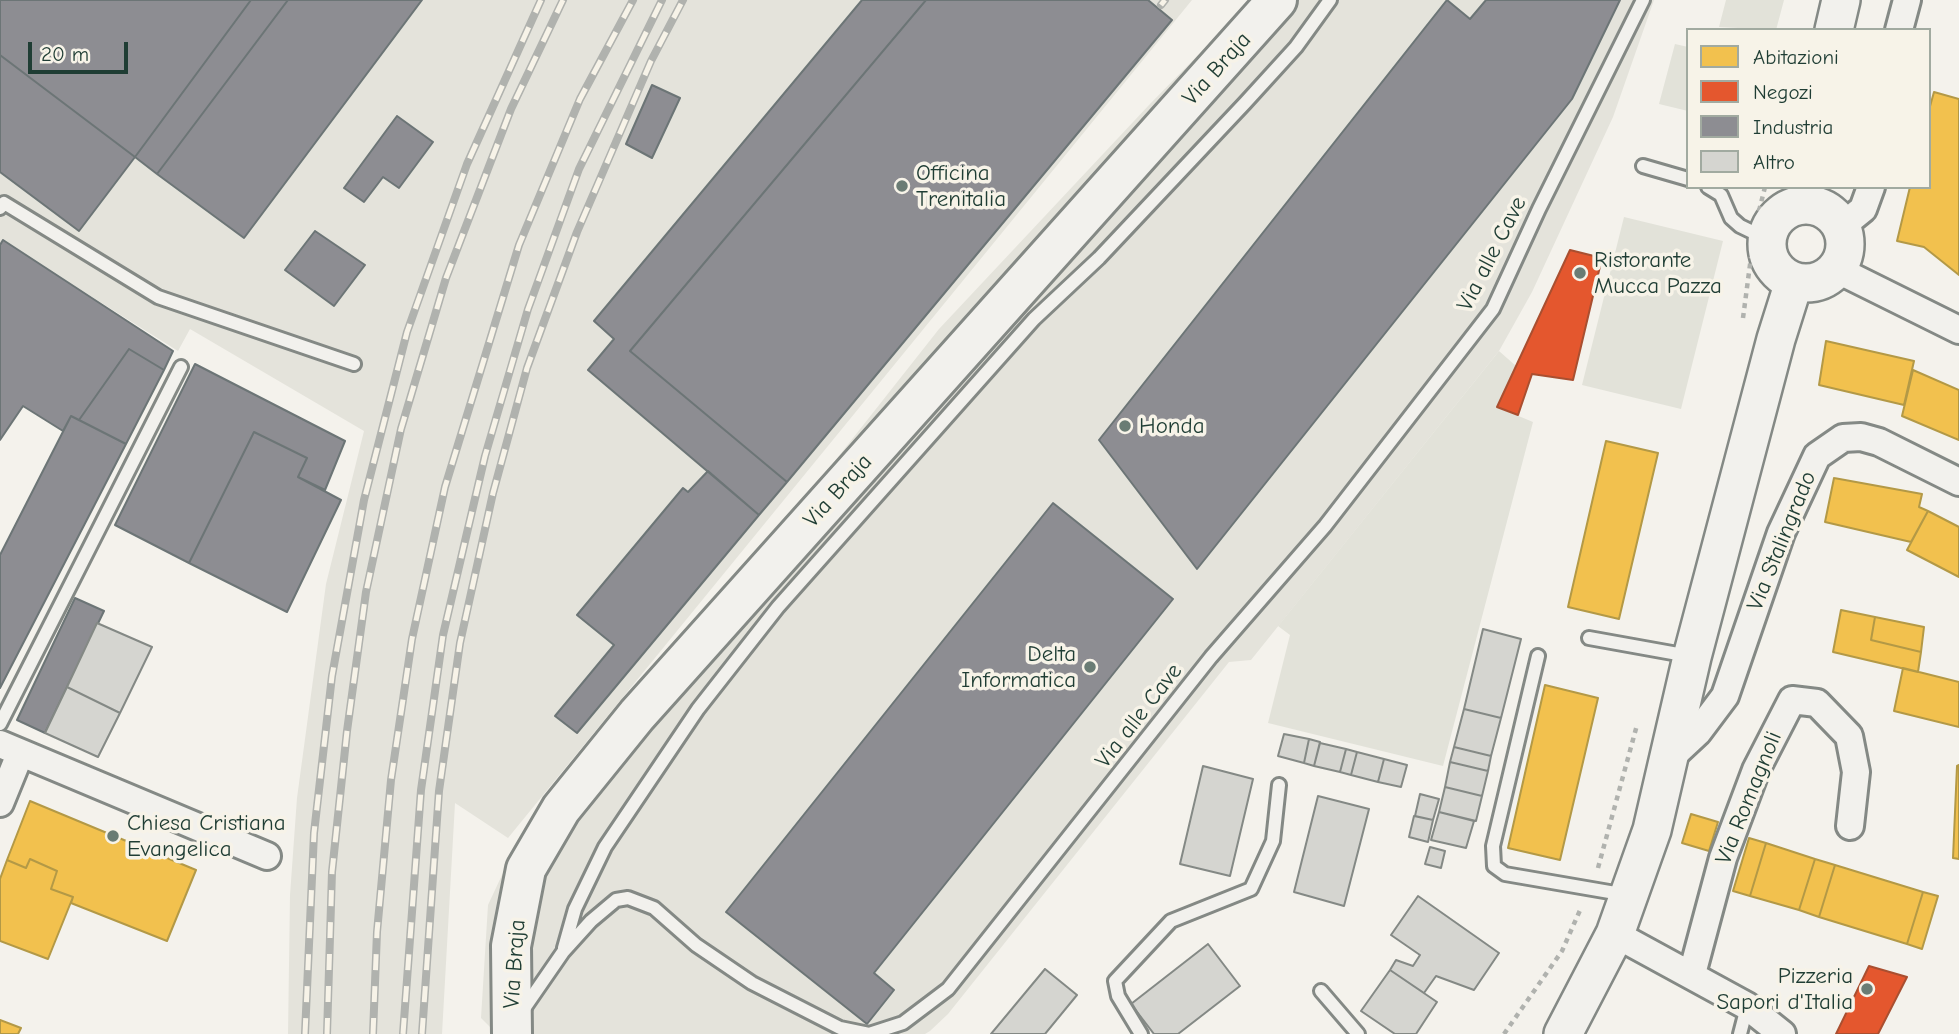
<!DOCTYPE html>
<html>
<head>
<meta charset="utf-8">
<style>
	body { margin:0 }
	#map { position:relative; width:1959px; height:1034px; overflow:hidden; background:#f4f2ec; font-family:"Comic Neue",sans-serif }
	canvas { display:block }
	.legend { position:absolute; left:1686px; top:28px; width:245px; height:161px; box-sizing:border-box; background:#f7f3e8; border:2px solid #a1aaa0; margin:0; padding:9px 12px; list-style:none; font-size:21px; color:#1f3d34 }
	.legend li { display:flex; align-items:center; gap:14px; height:35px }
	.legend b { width:35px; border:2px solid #a1aaa0 }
	.scale { position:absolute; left:28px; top:42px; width:100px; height:32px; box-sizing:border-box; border:4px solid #1f3d34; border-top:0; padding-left:9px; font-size:21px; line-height:24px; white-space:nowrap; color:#1f3d34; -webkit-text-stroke:5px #f7f3e8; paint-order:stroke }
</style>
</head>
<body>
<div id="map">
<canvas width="1959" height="1034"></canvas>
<ul class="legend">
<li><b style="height:19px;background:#f2c14e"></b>Abitazioni</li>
<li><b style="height:19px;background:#e4572e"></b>Negozi</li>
<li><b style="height:19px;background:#8d8d92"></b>Industria</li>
<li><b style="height:19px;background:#d5d5d0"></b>Altro</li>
</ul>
<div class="scale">20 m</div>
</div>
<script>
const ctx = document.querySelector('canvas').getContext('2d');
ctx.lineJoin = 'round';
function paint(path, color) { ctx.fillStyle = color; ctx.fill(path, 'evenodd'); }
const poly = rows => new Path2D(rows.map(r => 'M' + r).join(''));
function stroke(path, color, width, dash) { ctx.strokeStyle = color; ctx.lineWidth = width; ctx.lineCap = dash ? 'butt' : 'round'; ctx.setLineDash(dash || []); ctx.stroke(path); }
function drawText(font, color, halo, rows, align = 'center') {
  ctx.font = font + ' "Comic Neue",sans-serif'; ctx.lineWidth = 7; ctx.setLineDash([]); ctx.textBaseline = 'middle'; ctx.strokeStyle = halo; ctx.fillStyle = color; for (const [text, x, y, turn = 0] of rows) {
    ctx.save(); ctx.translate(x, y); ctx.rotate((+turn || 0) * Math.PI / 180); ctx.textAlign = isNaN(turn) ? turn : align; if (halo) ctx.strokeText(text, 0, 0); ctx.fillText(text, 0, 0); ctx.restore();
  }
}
paint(poly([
	[0,0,1192,0,508,838,455,803,442,1034,288,1034,290,895,297,798,326,584,364,431,190,329,178,351,3,241,0,245],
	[1252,0,1654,0,1613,117,1532,292,1499,351,1251,660,1229,662,948,1014,930,1031,925,1034,497,1034,481,1018,488,905,516,845,812,490,939,329,1149,105]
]), '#e4e3db');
paint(poly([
	[1726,0,1784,0,1776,30,1719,27],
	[1675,44,1688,47,1688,111,1659,104],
	[1624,217,1723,241,1681,409,1582,385],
	[1499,351,1516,366,1497,407,1533,422,1443,766,1268,723,1290,635,1278,626]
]), '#e2e2d9');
const homes = poly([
	[1934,92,1959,99,1959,275,1924,247,1897,241,1910,187,1929,187,1929,110,1934,92],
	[1826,341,1914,361,1904,405,1819,385,1826,341],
	[1913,370,1959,390,1959,440,1902,416,1913,370],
	[1606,441,1658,453,1619,619,1568,607,1606,441],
	[1834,478,1922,494,1919,507,1928,511,1911,542,1825,522,1834,478],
	[1928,511,1959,527,1959,577,1907,550,1928,511],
	[1841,610,1875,617,1871,640,1921,652,1918,672,1833,652,1841,610],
	[1875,617,1924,627,1921,652,1871,640,1875,617],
	[1903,668,1959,682,1959,727,1894,711,1903,668],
	[1545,685,1598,698,1560,860,1508,848,1545,685],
	[1959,765,1959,859,1953,858,1957,766,1959,765],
	[30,801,196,870,167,941,71,903,73,897,51,889,57,871,30,859,26,868,7,860,30,801],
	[1691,814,1718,822,1709,851,1682,843,1691,814],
	[1749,838,1766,843,1750,896,1733,891,1749,838],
	[1766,843,1815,859,1799,910,1750,896,1766,843],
	[30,859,57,871,51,889,73,897,48,959,0,941,0,879,7,860,26,868,30,859],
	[1815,859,1835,865,1819,917,1799,910,1815,859],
	[1835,865,1923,892,1907,944,1819,917,1835,865],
	[1923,892,1938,896,1922,949,1907,944,1923,892],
	[0,1020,21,1028,18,1034,0,1034,0,1020]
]);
paint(homes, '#f2c14e');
stroke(homes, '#b39946', 2);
const shops = poly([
	[1570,250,1602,258,1573,380,1532,374,1518,415,1497,407,1570,250],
	[1869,966,1907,977,1878,1034,1836,1034,1869,966]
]);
paint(shops, '#e4572e');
stroke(shops, '#a94f30', 2);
const industry = poly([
	[0,0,251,0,135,157,0,55,0,0],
	[251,0,288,0,157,174,135,157,251,0],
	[288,0,422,0,244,238,157,174,288,0],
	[862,0,926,0,630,351,787,482,759,515,588,370,614,339,594,321,862,0],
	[926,0,1148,0,1172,20,787,482,630,351,926,0],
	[1447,0,1470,19,1486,0,1620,0,1572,99,1197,569,1099,440,1447,0],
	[0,55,135,157,79,231,0,172,0,55],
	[652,85,680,98,652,158,626,144,652,85],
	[397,116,433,142,399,188,383,177,364,202,344,188,397,116],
	[315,231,365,265,334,306,285,270,315,231],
	[3,240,173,351,164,370,129,349,79,420,71,416,63,431,23,406,0,440,0,245,3,240],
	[129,349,164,370,126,444,79,420,129,349],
	[195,364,345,441,325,490,298,477,307,458,254,432,189,563,115,525,195,364],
	[71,416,126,444,0,688,0,555,71,416],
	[254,432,307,458,298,477,341,500,287,612,189,563,254,432],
	[708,471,759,515,577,733,555,716,614,645,577,615,683,488,688,492,708,471],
	[1053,503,1173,599,874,973,894,990,867,1024,726,912,1053,503],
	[75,598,104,611,45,733,17,720,75,598]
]);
paint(industry, '#8d8d92');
stroke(industry, '#6c7576', 2);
const building = poly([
	[97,623,152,647,120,713,67,687,97,623],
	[1483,629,1521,639,1501,718,1464,709,1483,629],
	[67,687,120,713,98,757,45,733,67,687],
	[1464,709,1501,718,1491,756,1454,747,1464,709],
	[1284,734,1309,739,1304,763,1278,756,1284,734],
	[1309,739,1320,742,1314,766,1304,763,1309,739],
	[1320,743,1346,749,1340,772,1314,766,1320,743],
	[1454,747,1491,756,1488,771,1450,762,1454,747],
	[1346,749,1357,752,1351,775,1340,772,1346,749],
	[1357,752,1384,759,1378,782,1351,775,1357,752],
	[1384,759,1407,765,1401,787,1378,782,1384,759],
	[1450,762,1488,771,1482,796,1445,787,1450,762],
	[1203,766,1253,779,1230,876,1180,864,1203,766],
	[1445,787,1482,796,1476,821,1439,812,1445,787],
	[1420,794,1439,799,1433,820,1415,816,1420,794],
	[1318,796,1369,809,1344,906,1294,892,1318,796],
	[1439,812,1474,821,1466,848,1431,840,1439,812],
	[1414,816,1433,820,1428,842,1409,837,1414,816],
	[1430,847,1445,851,1441,868,1425,864,1430,847],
	[1418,896,1499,953,1474,990,1436,976,1424,993,1390,970,1396,960,1413,966,1420,955,1391,935,1418,896],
	[1208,944,1240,986,1178,1034,1154,1034,1131,1004,1208,944],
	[1045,969,1077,995,1045,1034,991,1034,1045,969],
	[1390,970,1437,1002,1416,1034,1395,1034,1361,1011,1390,970]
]);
paint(building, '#d5d5d0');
stroke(building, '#848985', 2);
const lane = poly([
	[1643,166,1688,179],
	[1708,187,1721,195,1731,218,1740,226,1767,239],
	[0,208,4,203,158,297,354,364],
	[1589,638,1689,656],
	[1538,656,1493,846,1494,866,1505,874,1627,895],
	[0,724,181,367],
	[564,948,575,909,605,847,698,709,778,607,1034,319,1099,258,1245,103,1296,47,1330,0],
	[1321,991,1358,1034],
	[523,1010,563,952,591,921,616,900,628,898,654,908,696,945,752,983,840,1028,869,1034,903,1023,948,989,1211,657,1325,526,1493,309,1539,209,1643,0],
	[1141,1034,1118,996,1115,981,1171,921,1251,889,1273,841,1279,785],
	[1740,1034,1747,1007]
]);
const street = poly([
	[1899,30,1907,0],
	[1842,226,1863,209,1871,187],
	[1836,269,1959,330],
	[0,744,267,856],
	[1669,759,1698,732,1725,696,1781,533,1817,456,1843,438,1861,437,1879,442,1959,482],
	[0,803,20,754],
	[1615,934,1747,1006,1782,1034],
	[1692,974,1723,858,1756,770,1792,700,1817,703,1849,736,1856,772,1850,826]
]);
const secondary = poly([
	[1834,30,1841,0],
	'1767 244a39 39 0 1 1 78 0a39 39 0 1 1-78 0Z',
	[1563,1034,1615,934,1652,830,1692,657,1776,339,1794,282]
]);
const primary = poly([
	[512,1034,511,946,526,869,561,809,637,715,1277,0]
]);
stroke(lane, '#848985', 18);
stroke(street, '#848985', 32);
stroke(secondary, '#848985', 42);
stroke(primary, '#848985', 44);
stroke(poly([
	[1759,211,1765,187],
	[1743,318,1751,257],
	[1598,868,1637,725],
	[1504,1034,1562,951,1581,908]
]), '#b0b2ae', 4.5, [5, 5]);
stroke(lane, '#f2f1ed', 12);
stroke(street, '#f2f1ed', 26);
stroke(secondary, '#f2f1ed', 37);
stroke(primary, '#f2f1ed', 38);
const rail = poly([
	[1161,5,1165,0],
	[305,1034,314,833,332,676,364,500,407,332,467,164,541,0],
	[327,1034,332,872,347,731,366,592,401,429,446,278,511,109,563,0],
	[373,1034,377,932,391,780,412,639,445,487,519,245,580,99,633,0],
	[403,1034,421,790,443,635,485,456,528,309,579,169,662,0],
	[422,1034,439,791,460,643,493,493,527,368,577,232,651,61,683,0]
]);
stroke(rail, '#b0b2ae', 8);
stroke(rail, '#f7f3e8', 5, [16]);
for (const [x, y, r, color] of [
	[902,186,7,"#6a7c74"],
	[1580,273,7,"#6a7c74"],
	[1125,426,7,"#6a7c74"],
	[1090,667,7,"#6a7c74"],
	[113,836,7,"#6a7c74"],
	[1867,989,7,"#6a7c74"]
]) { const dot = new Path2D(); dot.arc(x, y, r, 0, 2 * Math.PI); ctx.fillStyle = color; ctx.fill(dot); stroke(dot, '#f7f3e8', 2.5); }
drawText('23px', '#1f3d34', '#f7f3e8', [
	["Via Braja",1217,69,-48],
	["Via alle Cave",1492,254,-63],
	["Via Braja",838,491,-48],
	["Via Stalingrado",1782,541,-68],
	["Via alle Cave",1139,716,-52],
	["Via Romagnoli",1749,798,-68],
	["Via Braja",515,964,-86]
]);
drawText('23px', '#1f3d34', '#f7f3e8', [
	["Officina",916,173],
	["Trenitalia",916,199],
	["Ristorante",1594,260],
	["Mucca Pazza",1594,286],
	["Honda",1139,426],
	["Delta",1076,654,"right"],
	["Informatica",1076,680,"right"],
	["Chiesa Cristiana",127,823],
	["Evangelica",127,849],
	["Pizzeria",1853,976,"right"],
	["Sapori d'Italia",1853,1002,"right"]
], 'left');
</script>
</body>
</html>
